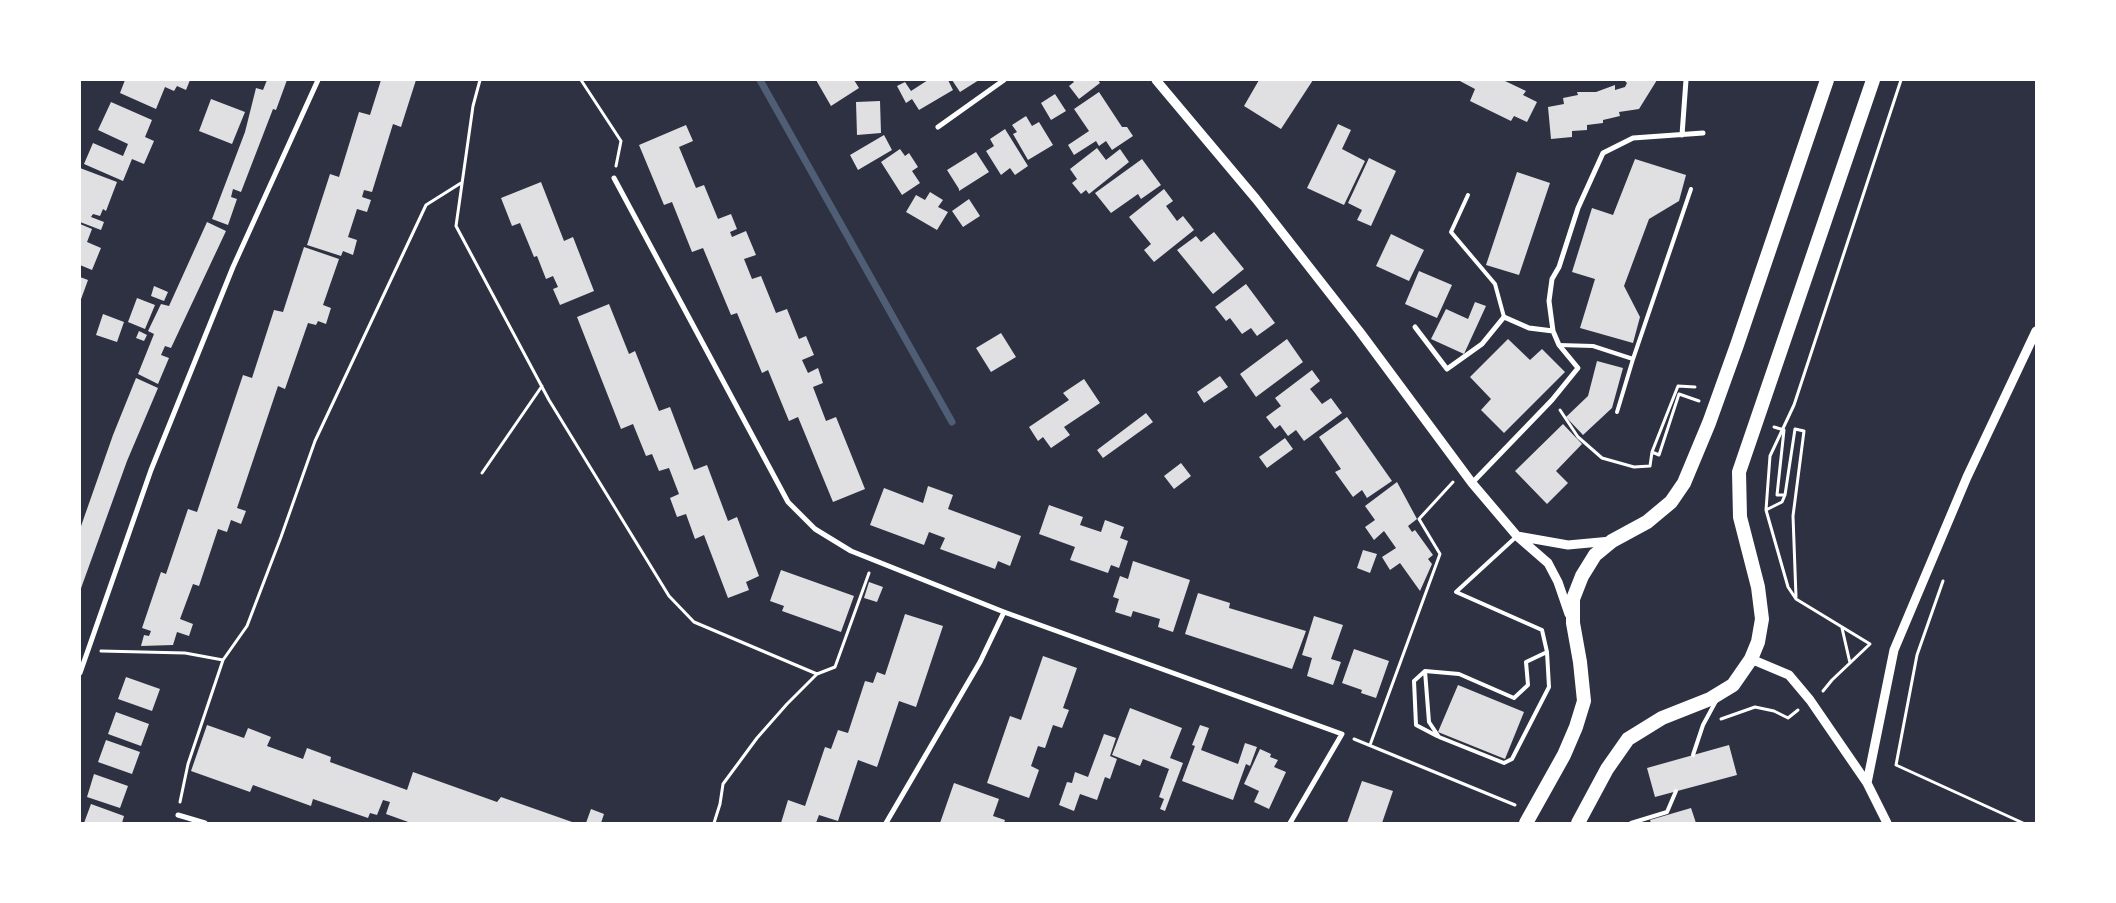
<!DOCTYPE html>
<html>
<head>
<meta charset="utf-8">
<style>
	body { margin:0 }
	#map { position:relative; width:2116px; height:903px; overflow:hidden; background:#2d3142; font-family:"Zilla Slab",serif }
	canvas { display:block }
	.frame { position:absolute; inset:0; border:81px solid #fff; pointer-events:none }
</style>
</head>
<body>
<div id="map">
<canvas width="2116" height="903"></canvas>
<div class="frame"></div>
</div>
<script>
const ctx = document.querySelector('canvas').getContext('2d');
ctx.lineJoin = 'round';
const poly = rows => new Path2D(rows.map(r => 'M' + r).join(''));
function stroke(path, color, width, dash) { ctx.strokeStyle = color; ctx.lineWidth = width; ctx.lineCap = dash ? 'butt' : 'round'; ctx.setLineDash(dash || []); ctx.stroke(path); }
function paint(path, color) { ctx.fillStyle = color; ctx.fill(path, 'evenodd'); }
stroke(poly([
	[760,80,952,422]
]), '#4f5d75', 7);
paint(poly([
	[125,80,190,80,186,90,177,86,174,91,165,87,156,109,120,93],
	[267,80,287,80,276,110,273,109,241,192,233,189,231,197,237,199,228,225,212,219,245,132,256,88,263,90],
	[381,80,416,80,401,127,393,124,372,192,364,190,362,197,371,200,367,212,357,209,348,237,357,240,353,255,343,251,341,256,307,245,330,174,339,177,359,112,370,115],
	[816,80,854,80,859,88,831,106],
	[928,80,948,80,953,90,919,110,912,99,906,103,897,86,905,82,911,91],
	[952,80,979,80,960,92],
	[1072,80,1098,80,1100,83,1079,99,1069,86,1074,82],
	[1259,80,1313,80,1281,129,1244,106],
	[1458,80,1503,80,1526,91,1523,95,1537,102,1527,122,1514,116,1511,121,1470,101,1475,89],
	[1624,80,1657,80,1639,109,1619,112,1620,116,1603,120,1603,123,1587,125,1587,130,1572,131,1572,137,1551,139,1548,107,1564,104,1563,98,1578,95,1577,92,1596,92,1615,85,1615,90,1625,87,1627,83],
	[1099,92,1122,127,1127,127,1133,136,1112,150,1106,141,1099,146,1096,141,1074,155,1068,145,1089,131,1074,109],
	[1055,94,1066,111,1051,120,1041,103],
	[211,99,245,112,232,144,199,131],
	[880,101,881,133,857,135,856,102],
	[111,102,152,120,145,137,154,141,144,164,132,159,123,181,84,164,93,143,123,156,128,144,98,130],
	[1026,116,1032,126,1039,122,1053,145,1028,160,1013,134,1017,132,1012,125],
	[1338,124,1351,130,1342,149,1365,161,1344,205,1307,188],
	[686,125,693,141,679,147,696,188,704,185,718,219,731,214,737,229,730,232,732,237,746,231,756,255,744,259,752,279,761,276,776,313,787,309,799,339,806,336,814,355,802,360,808,373,818,368,823,383,813,387,826,421,836,417,865,489,833,502,798,417,789,421,768,370,762,373,737,313,731,315,703,248,692,252,672,202,664,205,639,145],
	[1005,129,1028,166,1015,175,1010,168,1001,175,986,151,994,146,990,139],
	[884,135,892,150,858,170,850,155],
	[1097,148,1106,160,1120,149,1129,162,1089,194,1086,190,1081,194,1072,183,1077,179,1070,169],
	[900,149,905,156,909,153,918,167,912,171,920,183,902,195,881,162],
	[976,152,989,172,959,191,959,189,947,170],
	[1369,158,1396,171,1371,226,1357,220,1362,210,1348,203],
	[1142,159,1161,185,1141,199,1138,194,1111,213,1095,193],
	[1635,159,1686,175,1679,201,1649,219,1624,286,1640,317,1633,343,1580,328,1595,279,1572,272,1592,208,1613,215],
	[80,168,117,182,106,211,103,209,100,216,93,214,91,217,104,222,101,230,80,222],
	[1517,172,1550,183,1519,275,1486,265],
	[541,182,564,241,573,237,594,291,560,305,553,289,558,287,553,276,546,279,537,256,534,257,520,223,512,226,501,198],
	[1164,189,1173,201,1166,206,1177,221,1183,216,1194,230,1154,262,1144,250,1151,244,1129,217],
	[930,192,943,200,938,207,948,212,937,230,906,212,916,195,925,200],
	[969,199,980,216,963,227,952,211],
	[207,222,226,231,171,348,165,346,161,355,169,358,158,384,138,374,154,334,148,331,161,304,169,306],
	[80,224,92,229,87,242,101,248,92,270,80,265],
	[1214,232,1244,269,1213,294,1177,250,1196,236,1201,242],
	[1391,234,1424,250,1409,281,1376,266],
	[304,247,339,259,323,305,331,308,326,324,318,321,316,325,308,323,285,389,278,386,237,508,246,511,241,524,231,520,227,532,218,529,199,586,193,584,180,619,193,624,189,636,177,632,173,645,141,646,144,635,149,636,151,631,142,628,161,572,166,574,188,509,197,512,243,375,252,378,274,310,283,312],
	[1419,271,1452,285,1437,318,1405,304],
	[80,277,88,280,80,302],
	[1246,284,1275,323,1257,336,1251,328,1242,334,1230,318,1226,321,1215,307],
	[154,286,168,292,164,301,151,296],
	[137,298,155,305,145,329,128,322],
	[1475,302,1486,306,1464,354,1431,339,1446,309,1468,319],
	[609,304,629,354,635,351,659,411,670,407,694,470,707,465,728,521,737,517,759,576,746,582,749,590,728,598,704,535,695,539,686,514,677,517,670,498,679,494,669,468,659,471,652,454,646,456,633,424,621,429,577,317],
	[103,314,124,322,117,342,96,335],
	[139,331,147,335,144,341,136,338],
	[1001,333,1016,357,991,372,976,348],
	[1287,339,1303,362,1256,397,1240,374],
	[1508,339,1530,360,1542,349,1565,372,1504,433,1481,410,1491,399,1470,377],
	[1597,361,1623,368,1612,408,1583,435,1566,417,1588,396],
	[1312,370,1320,381,1310,389,1322,404,1331,398,1342,413,1304,441,1296,430,1288,436,1280,425,1275,429,1266,417,1281,406,1275,398],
	[1220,376,1228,387,1204,403,1197,392],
	[136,378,158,388,127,461,80,591,80,529,113,435],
	[1084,379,1100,403,1064,427,1070,435,1051,448,1043,437,1038,441,1029,427,1069,400,1063,393],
	[1146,413,1153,422,1103,458,1097,450],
	[1347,417,1392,481,1367,498,1362,490,1353,497,1335,472,1341,469,1319,437],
	[1563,424,1582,444,1556,471,1568,483,1547,504,1515,471],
	[1285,438,1293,449,1267,468,1259,457],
	[1181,463,1191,476,1174,489,1164,476],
	[1397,482,1417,519,1408,526,1412,532,1415,530,1433,555,1428,559,1432,564,1420,591,1400,563,1390,570,1382,557,1396,548,1384,531,1374,540,1365,527,1375,520,1365,506],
	[928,486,953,495,948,509,1021,536,1010,566,998,561,995,569,940,549,945,538,929,532,924,545,870,525,884,488,923,503],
	[1049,505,1083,517,1080,525,1101,532,1105,520,1124,527,1120,538,1128,541,1119,568,1111,565,1108,573,1070,560,1075,547,1039,534],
	[1363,550,1377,554,1370,573,1357,568],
	[1133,561,1190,580,1173,632,1158,627,1160,619,1133,611,1131,617,1115,612,1119,599,1113,597,1120,576,1128,579],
	[781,570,854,596,841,632,782,611,784,606,770,601],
	[869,582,883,587,877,602,864,598],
	[1198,593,1230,603,1229,608,1306,631,1292,669,1185,634],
	[905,614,943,626,916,707,899,701,877,767,858,760,838,821,819,815,816,823,781,823,788,800,805,806,825,747,831,749,838,730,848,733,865,681,873,683,877,672,885,675],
	[1314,616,1343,625,1331,659,1341,662,1333,685,1307,676,1312,658,1302,655],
	[1354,649,1389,661,1376,698,1361,693,1362,690,1342,683],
	[1043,656,1077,668,1063,708,1069,710,1062,728,1053,725,1045,748,1038,746,1031,766,1039,770,1029,798,987,783,1010,716,1021,720],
	[126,677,160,689,152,711,118,699],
	[1458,685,1524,712,1505,759,1438,732],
	[1130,708,1182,728,1170,758,1183,763,1165,811,1160,809,1164,799,1159,797,1169,769,1143,759,1140,766,1112,755],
	[116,712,149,724,141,746,108,734],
	[207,725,244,738,248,728,271,737,267,746,303,759,307,748,331,757,330,762,407,790,413,772,497,802,501,797,575,823,411,823,386,814,390,802,383,800,377,815,370,813,368,818,313,799,311,806,253,785,250,792,191,771],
	[1200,725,1209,728,1201,750,1238,764,1245,743,1257,747,1250,766,1246,764,1233,800,1182,781,1195,746,1192,745],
	[1104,734,1116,738,1110,756,1117,759,1110,779,1105,777,1097,800,1080,794,1074,811,1059,805,1067,782,1072,783,1075,772,1088,777],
	[106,740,140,752,132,774,98,762],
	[1729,745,1737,775,1655,797,1647,768],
	[1260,749,1271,754,1270,757,1278,760,1274,767,1286,772,1269,809,1254,802,1259,791,1244,784],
	[94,774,128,786,120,808,87,797],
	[1362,781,1393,791,1382,823,1347,823],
	[954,783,999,799,993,816,1005,820,1004,823,940,823],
	[91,804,124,816,122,823,84,823],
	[1691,808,1696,823,1651,823,1650,820],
	[591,809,604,814,601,823,586,823]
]), '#e0e0e3');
stroke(poly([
	[480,80,473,106,456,226,549,400,669,596,694,622,817,674],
	[581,80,621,141,616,166],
	[1695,387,1678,386,1652,452,1659,455,1679,394,1699,401],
	[1560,410,1578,437,1602,458,1634,467,1650,466,1652,452],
	[1774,427,1784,430,1777,495,1785,495,1795,429,1804,431,1793,516,1796,597],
	[482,473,542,386],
	[1766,510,1782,502,1785,495],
	[1943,581,1917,655,1896,765,2023,823],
	[1842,628,1850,663],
	[101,651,185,653,223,660,188,764,180,802],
	[223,660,247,626,281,537,315,441,426,205,461,183],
	[1823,691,1832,680,1870,644,1796,599,1788,587,1766,510,1770,456,1794,405,1901,80],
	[1721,719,1755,707,1774,711,1788,718,1798,710],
	[1354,739,1515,805],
	[1370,745,1440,554,1419,519,1453,482],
	[714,823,720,804,723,784,757,738,787,704,817,674,835,667,869,573]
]), '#fff', 3);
stroke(poly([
	[1468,195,1451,232,1495,284,1504,317],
	[1559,345,1593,346,1633,359,1691,189],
	[1617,412,1633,359],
	[1517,536,1456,592,1542,630,1547,652,1526,662,1528,685,1514,698,1459,674,1425,671,1429,722,1439,737,1504,763,1512,759,1549,687,1547,652],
	[1425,671,1414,681,1416,725,1437,736],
	[1693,755,1703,725,1716,701],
	[1631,823,1667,812,1676,791]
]), '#fff', 4);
stroke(poly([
	[938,127,1004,80],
	[1682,135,1686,80],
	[614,178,788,502,815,529,851,551,1004,612,1342,734,1290,823],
	[1415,327,1447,369,1482,344,1504,317,1529,328,1553,331],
	[1472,483,1552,400,1578,368,1559,345,1553,331,1549,301,1552,279,1559,267,1578,208,1603,153,1633,138,1703,133],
	[80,673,151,470,233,267,318,80],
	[178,815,205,823],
	[886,823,980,662,1004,612]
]), '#fff', 5);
stroke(poly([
	[1156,80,1256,199,1360,332,1472,483,1517,536,1548,563,1558,582,1569,614],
	[1517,536,1568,545,1611,541],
	[1751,659,1789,675,1810,700,1867,783,1887,823],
	[1867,783,1894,650,1967,477,2036,331]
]), '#fff', 9);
stroke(poly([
	[1526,823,1564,755,1576,727,1584,701,1580,662,1573,623,1573,599,1582,576,1595,555,1612,541,1647,522,1671,502,1684,483,1709,423,1737,345,1827,80],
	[1578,823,1607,769,1628,739,1662,718,1710,699,1733,685,1751,659,1758,642,1762,619,1758,587,1740,517,1739,472,1873,80]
]), '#fff', 14);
</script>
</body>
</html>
